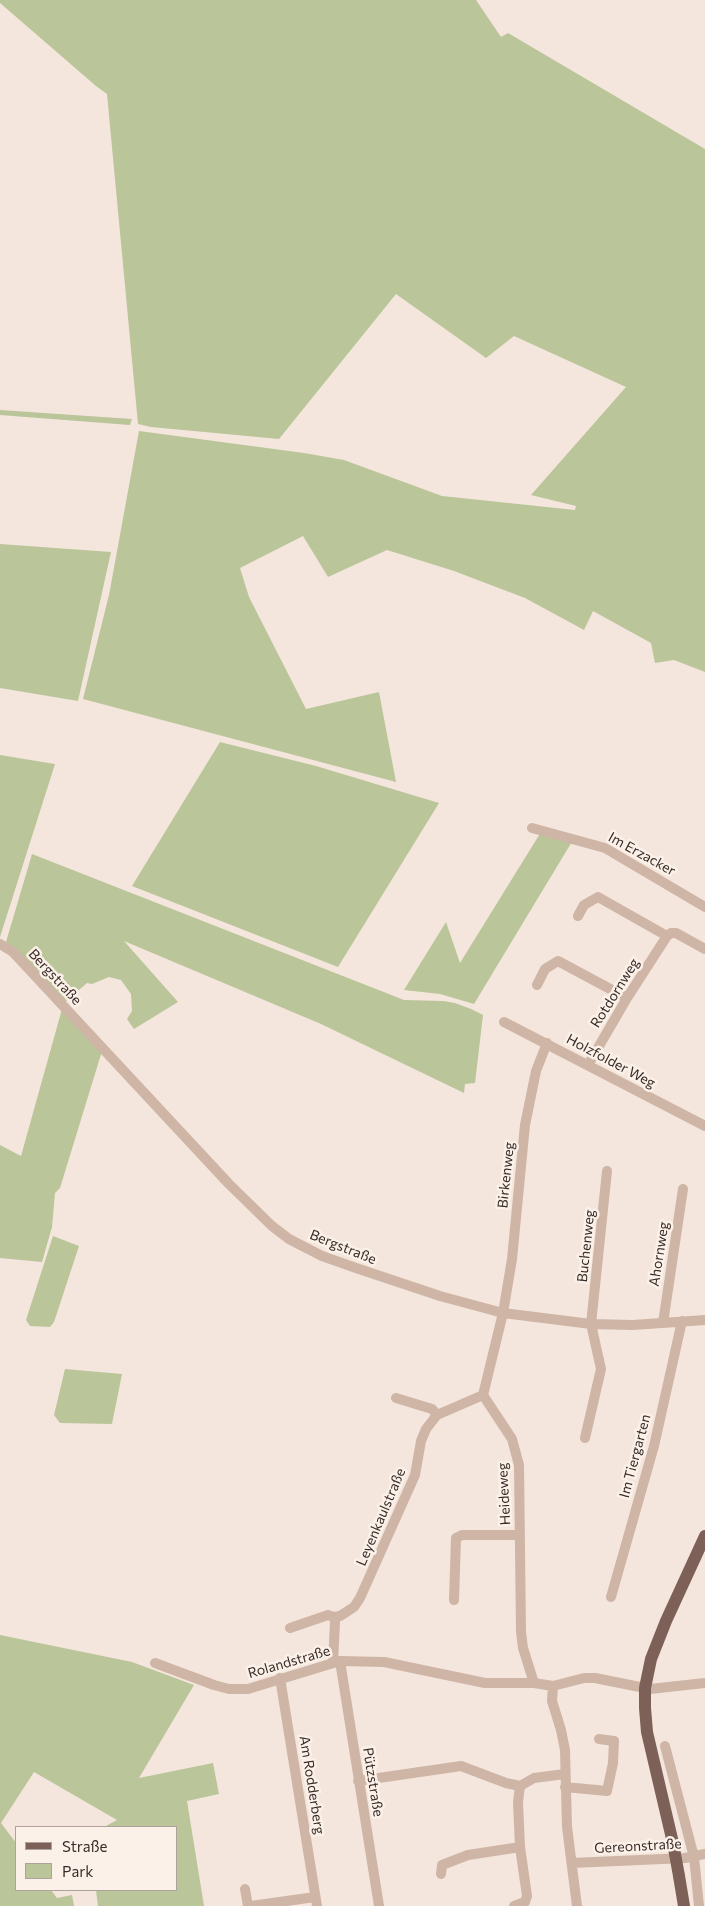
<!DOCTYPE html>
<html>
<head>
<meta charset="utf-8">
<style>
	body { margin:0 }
	#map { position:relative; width:705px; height:1906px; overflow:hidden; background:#f4e6dc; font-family:Commissioner,sans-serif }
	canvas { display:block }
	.legend { position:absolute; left:15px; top:1826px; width:162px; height:65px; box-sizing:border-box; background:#fbf1e9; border:1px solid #ada29c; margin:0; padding:6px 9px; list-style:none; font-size:15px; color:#392c28 }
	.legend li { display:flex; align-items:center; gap:10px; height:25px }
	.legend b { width:25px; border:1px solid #ada29c }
</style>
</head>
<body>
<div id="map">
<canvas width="705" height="1906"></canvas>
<ul class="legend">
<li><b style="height:6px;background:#7d6057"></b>Straße</li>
<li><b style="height:14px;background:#bac59a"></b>Park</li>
</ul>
</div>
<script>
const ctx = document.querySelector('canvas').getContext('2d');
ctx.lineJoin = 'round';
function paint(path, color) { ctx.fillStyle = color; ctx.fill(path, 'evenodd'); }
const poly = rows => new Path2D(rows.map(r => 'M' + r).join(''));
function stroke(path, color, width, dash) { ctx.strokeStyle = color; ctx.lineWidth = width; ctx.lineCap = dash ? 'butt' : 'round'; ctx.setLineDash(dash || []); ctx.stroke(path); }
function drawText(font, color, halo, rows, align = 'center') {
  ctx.font = font + ' Commissioner,sans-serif'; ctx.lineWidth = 5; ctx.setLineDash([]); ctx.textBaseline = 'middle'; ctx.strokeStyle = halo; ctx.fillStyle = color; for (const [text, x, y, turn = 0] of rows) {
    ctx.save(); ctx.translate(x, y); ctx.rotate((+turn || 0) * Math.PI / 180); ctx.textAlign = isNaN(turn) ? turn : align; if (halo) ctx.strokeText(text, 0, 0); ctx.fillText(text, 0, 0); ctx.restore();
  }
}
paint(poly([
	[0,0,476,0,501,37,508,33,705,149,705,672,674,660,655,663,651,643,593,611,584,630,525,598,454,571,387,550,328,577,303,536,240,568,249,597,306,709,379,692,396,782,83,699,109,595,139,431,304,453,344,460,442,496,575,510,576,506,531,495,626,387,514,336,486,358,396,294,279,439,151,427,138,424,107,94,96,86,0,3],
	[0,410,132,419,130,425,0,415],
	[0,544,111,552,78,701,0,688],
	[220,742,316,766,439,803,338,967,132,886],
	[0,755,55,764,0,937],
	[541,832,573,840,474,1004,440,994,404,990,446,922,460,963],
	[32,854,404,1000,443,1001,455,1003,471,1009,483,1015,475,1083,465,1084,464,1093,321,1024,124,941,178,1002,134,1029,127,1019,132,1011,131,994,121,980,109,977,92,984,87,983,65,1002,6,942],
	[62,1009,102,1051,60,1188,55,1193,52,1227,42,1262,0,1258,0,1145,21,1156],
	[53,1236,79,1246,54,1322,50,1327,30,1326,26,1320],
	[65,1369,122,1374,112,1424,60,1423,54,1415],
	[0,1635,132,1662,194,1685,139,1778,213,1763,219,1794,187,1801,204,1906,98,1906,96,1890,176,1890,176,1827,104,1827,117,1820,34,1772,1,1823,16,1843,16,1890,51,1890,57,1898,72,1895,74,1906,0,1906]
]), '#bac59a');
stroke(poly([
	[532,828,605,848,705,907],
	[578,916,584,905,598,897,667,936,627,998,588,1065],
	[667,936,671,933,676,933,705,949],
	[0,944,13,952,229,1184,272,1226,289,1239,322,1256,356,1268,440,1296,503,1313,591,1324,633,1325,705,1320],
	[537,985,545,969,558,961,627,998],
	[504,1022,705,1126],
	[663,1323,683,1189],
	[396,1398,432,1409,437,1415],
	[585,1438,601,1369,591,1324,607,1171],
	[611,1597,654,1446,682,1321],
	[454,1600,456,1538,462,1535,520,1535],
	[290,1628,328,1615,334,1617,340,1616,354,1607,360,1598,415,1475,421,1441,426,1429,437,1415,483,1395],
	[340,1661,379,1906],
	[155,1663,214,1685,229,1689,248,1689,340,1661,384,1662,485,1683,534,1683,553,1686],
	[333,1663,335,1622,334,1617],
	[280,1678,317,1906],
	[534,1683,523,1648,521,1632,519,1465,512,1439,483,1395,503,1313,512,1259,525,1125,536,1071,547,1043],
	[665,1746,694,1857,699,1906],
	[358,1781,461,1766,506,1783,520,1786,534,1778,565,1774],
	[565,1787,607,1791,613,1763,614,1741,599,1739],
	[572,1863,685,1858,705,1854],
	[441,1874,442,1865,468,1855,520,1847],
	[245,1889,248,1906],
	[251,1906,315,1897],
	[514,1906,525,1902,527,1896,520,1847,518,1802,520,1786],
	[577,1906,567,1827,565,1750,561,1730,552,1701,553,1686,584,1678,595,1678,650,1689,705,1683]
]), '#ceb5a6', 10);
stroke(poly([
	[673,1843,647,1732,645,1708,645,1688,651,1659,666,1621,705,1536],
	[679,1876,684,1906]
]), '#7d6057', 12);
stroke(poly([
	[673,1843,679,1876]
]), '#7d6057', 12);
drawText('14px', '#392c28', '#fbf1e9', [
	["Im Erzacker",642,854,29],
	["Bergstraße",55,977,47],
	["Rotdornweg",615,993,-58],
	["Holzfolder Weg",611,1061,28],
	["Birkenweg",506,1175,-84],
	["Buchenweg",586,1246,-84],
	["Bergstraße",343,1247,22],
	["Ahornweg",659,1254,-81],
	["Im Tiergarten",635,1456,-75],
	["Heideweg",504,1494,-93],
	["Leyenkaulstraße",381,1517,-67],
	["Rolandstraße",289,1662,-16],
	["Pützstraße",373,1782,81],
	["Am Rodderberg",312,1785,81],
	["Gereonstraße",638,1846,-3]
]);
</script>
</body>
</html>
